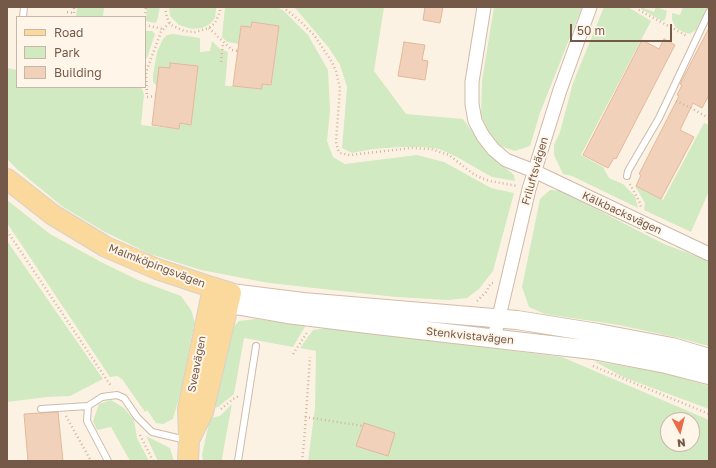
<!DOCTYPE html>
<html>
<head>
<meta charset="utf-8">
<style>
	body { margin:0 }
	#map { position:relative; width:716px; height:468px; overflow:hidden; background:#fcf2e3; font-family:"Golos Text",sans-serif }
	canvas { display:block }
	.frame { position:absolute; inset:0; border:8px solid #745949; pointer-events:none }
	.legend { position:absolute; left:16px; top:16px; width:130px; height:72px; box-sizing:border-box; background:#fff6e9; border:1px solid #c7b7a9; margin:0; padding:5px 7px; list-style:none; font-size:12px; color:#745949 }
	.legend li { display:flex; align-items:center; gap:8px; height:20px }
	.legend b { width:20px; border:1px solid #c7b7a9 }
	.north { position:absolute; left:660px; top:412px; width:40px; height:40px; box-sizing:border-box; background:#fff6e9; border:1px solid #c7b7a9; border-radius:50%; rotate:173deg; font-size:11px; font-weight:700; line-height:16px; text-align:center; color:#745949 }
	.north::after { content:''; display:block; margin:auto; width:14px; height:18px; background:#e76c47; clip-path:polygon(50% 0,100% 100%,50% 72%,0 100%) }
	.scale { position:absolute; left:570px; top:24px; width:102px; height:18px; box-sizing:border-box; border:2px solid #745949; border-top:0; padding-left:5px; font-size:12px; line-height:14px; white-space:nowrap; color:#745949; -webkit-text-stroke:3px #fff6e9; paint-order:stroke }
</style>
</head>
<body>
<div id="map">
<canvas width="716" height="468"></canvas>
<div class="frame"></div>
<ul class="legend">
<li><b style="height:5px;background:#fbd89b"></b>Road</li>
<li><b style="height:11px;background:#d1eac1"></b>Park</li>
<li><b style="height:11px;background:#f2d1ba"></b>Building</li>
</ul>
<div class="north">N</div>
<div class="scale">50 m</div>
</div>
<script>
const ctx = document.querySelector('canvas').getContext('2d');
ctx.lineJoin = 'round';
function paint(path, color) { ctx.fillStyle = color; ctx.fill(path, 'evenodd'); }
const poly = rows => new Path2D(rows.map(r => 'M' + r).join(''));
function stroke(path, color, width, dash) { ctx.strokeStyle = color; ctx.lineWidth = width; ctx.lineCap = dash ? 'butt' : 'round'; ctx.setLineDash(dash || []); ctx.stroke(path); }
function drawText(font, color, halo, rows, align = 'center') {
  ctx.font = font + ' "Golos Text",sans-serif'; ctx.lineWidth = 4; ctx.setLineDash([]); ctx.textBaseline = 'middle'; ctx.strokeStyle = halo; ctx.fillStyle = color; for (const [text, x, y, turn = 0] of rows) {
    ctx.save(); ctx.translate(x, y); ctx.rotate((+turn || 0) * Math.PI / 180); ctx.textAlign = isNaN(turn) ? turn : align; if (halo) ctx.strokeText(text, 0, 0); ctx.fillText(text, 0, 0); ctx.restore();
  }
}
paint(poly([
	[77,7,104,7,103,17,76,17],
	[147,7,160,7,157,21,155,23,146,21],
	[169,7,216,7,216,9,215,18,210,24,202,28,192,29,179,25,170,16],
	[225,7,277,7,284,11,308,35,328,70,330,111,327,141,333,157,345,164,417,155,444,162,491,188,514,193,493,271,479,289,467,298,448,300,396,297,269,283,201,270,150,254,103,231,63,207,18,170,7,159,7,68,17,70,17,87,141,87,144,94,141,125,179,129,180,123,191,125,198,67,170,63,170,68,157,86,153,82,153,75,157,52,163,39,167,35,173,34,200,38,200,52,210,51,212,41,220,49,228,52,225,86,233,86,262,89,262,84,271,85,279,26,252,22,251,27,241,26,239,44,227,42,222,37],
	[292,7,384,7,374,71,406,114,463,119,488,154,514,175,515,181,492,177,457,157,439,149,423,147,401,147,373,149,352,153,342,148,347,87,340,65,329,48,296,9],
	[494,7,582,7,540,113,530,146,515,151,500,146,489,132,481,115,482,81],
	[604,7,628,7,651,21,581,155,603,167,609,178,623,184,635,196,638,208,572,176,563,174,554,155,554,145,560,132,573,83],
	[641,7,654,12,656,7,667,11,665,20,662,21,641,9],
	[683,7,707,7,696,30,690,34,683,32,676,28,672,20,672,13,680,15],
	[146,31,152,31,155,34,147,58,145,60],
	[704,123,709,125,709,191,691,232,644,210,645,203,635,186,663,200],
	[550,190,561,191,664,244,709,261,709,346,679,338,619,325,545,314,529,307,522,287,540,199],
	[7,200,50,234,103,263,138,280,181,296,191,310,195,323,192,334,182,387,173,419,163,424,156,423,147,410,145,412,122,379,117,376,110,377,7,223],
	[7,241,103,379,70,396,47,397,7,402],
	[256,319,306,325,293,347,244,338,234,394,218,407,212,408,228,333,239,321],
	[329,328,562,357,709,420,709,461,308,461,315,408,316,351,300,348,313,330],
	[668,420,692,420,692,444,668,444],
	[594,361,664,373,709,386,709,409,623,377],
	[111,400,124,408,134,420,137,438,149,461,130,461,111,427,97,430,93,421,99,404],
	[232,404,222,458,223,461,203,461,202,455,210,418,220,416],
	[146,436,170,448,174,461,158,461]
]), '#d1eac1');
const building = poly([
	[425,7,443,7,440,23,423,20,425,7],
	[252,22,279,26,271,85,262,84,262,89,233,86,241,26,251,27,252,22],
	[709,28,709,95,702,108,693,103,680,130,694,137,661,199,636,186,641,175,639,174,679,96,677,95,682,85,680,84,709,28],
	[664,39,675,45,616,159,614,158,608,168,583,155,642,40,659,49,664,39],
	[404,42,425,45,422,60,428,61,425,80,398,76,404,42],
	[170,63,198,66,191,125,180,123,179,129,152,125,159,67,170,68,170,63],
	[58,412,63,461,28,461,24,414,58,412],
	[364,423,395,433,388,456,356,446,364,423]
]);
paint(building, '#f2d1ba');
stroke(building, '#e4b79a', 1);
const service = poly([
	[23,17,24,7],
	[627,176,628,171,659,118,709,12],
	[41,409,88,406],
	[108,461,87,421,88,406,102,397,117,395,124,398,137,417,152,432,186,440],
	[238,461,256,346]
]);
const minor = poly([
	[484,7,472,82,472,104,475,121,483,136,493,149,506,160,534,171,709,254],
	[494,338,529,189,560,90,590,7]
]);
const secondary = poly([
	[231,293,303,302,517,320,598,333,672,347,709,358],
	[229,304,287,314,368,324,593,350,666,364,709,375]
]);
const primary = poly([
	[7,179,53,215,106,247,157,269,205,285,231,293,203,412,189,440],
	[188,461,189,440,188,409,213,288]
]);
stroke(service, '#cebaa9', 8);
stroke(minor, '#cebaa9', 15);
stroke(secondary, '#d3bca9', 20);
stroke(primary, '#d8d1cc', 22);
stroke(poly([
	[165,7,167,18,171,25,184,31,195,32,209,28,215,23,220,12,220,7],
	[283,7,300,21,314,35,332,62,336,71,340,88,336,142,338,150,340,153,350,155,411,148,431,149,449,155,472,173,481,178,490,181,517,186],
	[637,7,637,9,687,36],
	[67,12,74,13],
	[74,17,74,7],
	[145,17,146,7],
	[145,25,163,29],
	[209,28,232,50,238,51],
	[221,62,223,43],
	[156,96,147,97,146,72,161,32,169,23],
	[676,101,691,108,709,118],
	[630,184,640,203,641,208],
	[7,231,111,386],
	[477,301,486,292,491,283,494,283],
	[293,354,308,331],
	[593,366,709,414],
	[221,409,233,399,239,396],
	[66,416,91,461],
	[305,417,363,426],
	[140,435,153,461],
	[302,461,304,443,310,357]
]), '#d6b49d', 2.5, [1, 3]);
stroke(service, '#fff', 6);
stroke(minor, '#fff', 13);
stroke(secondary, '#fff', 18);
stroke(primary, '#fbd89b', 20);
drawText('11px', '#745949', '#fff6e9', [
	["Friluftsvägen",535,171,-74],
	["Kälkbacksvägen",622,213,25],
	["Malmköpingsvägen",157,266,21],
	["Stenkvistavägen",470,336,6],
	["Sveavägen",197,364,-79]
]);
</script>
</body>
</html>
